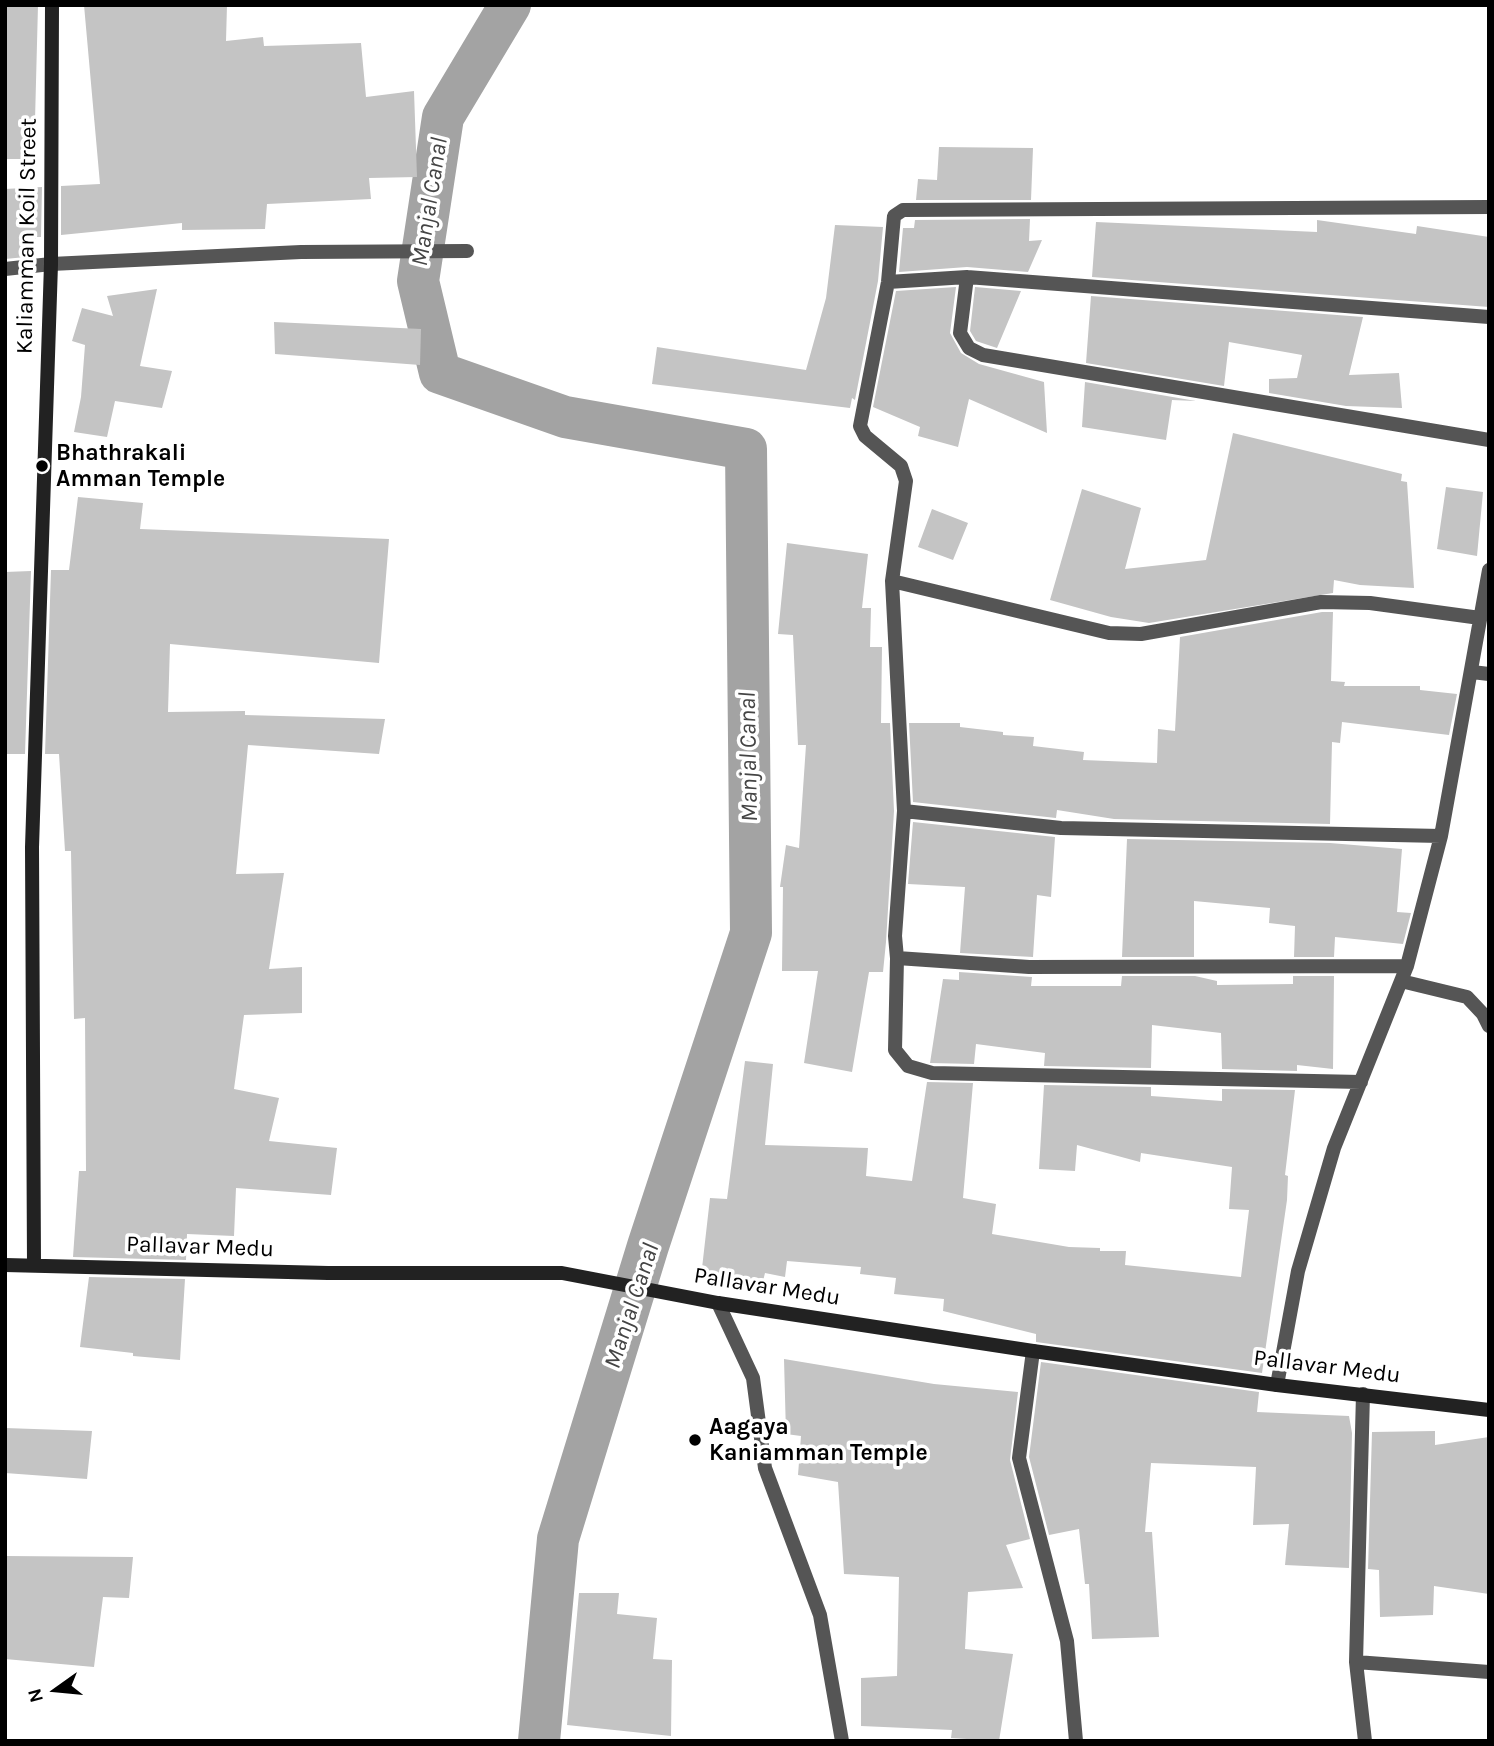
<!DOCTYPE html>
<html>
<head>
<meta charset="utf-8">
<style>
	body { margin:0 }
	#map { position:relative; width:1494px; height:1746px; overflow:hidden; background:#fff; font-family:Karla,sans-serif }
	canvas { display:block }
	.frame { position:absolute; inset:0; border:7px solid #000; pointer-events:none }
	.north { position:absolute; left:21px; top:1655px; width:70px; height:70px; -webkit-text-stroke:5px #fff; paint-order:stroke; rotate:255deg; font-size:19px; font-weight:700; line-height:28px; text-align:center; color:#000 }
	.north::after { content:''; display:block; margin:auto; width:24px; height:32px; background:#000; clip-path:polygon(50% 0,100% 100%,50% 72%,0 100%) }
</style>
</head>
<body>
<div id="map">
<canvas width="1494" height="1746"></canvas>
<div class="frame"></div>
<div class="north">N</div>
</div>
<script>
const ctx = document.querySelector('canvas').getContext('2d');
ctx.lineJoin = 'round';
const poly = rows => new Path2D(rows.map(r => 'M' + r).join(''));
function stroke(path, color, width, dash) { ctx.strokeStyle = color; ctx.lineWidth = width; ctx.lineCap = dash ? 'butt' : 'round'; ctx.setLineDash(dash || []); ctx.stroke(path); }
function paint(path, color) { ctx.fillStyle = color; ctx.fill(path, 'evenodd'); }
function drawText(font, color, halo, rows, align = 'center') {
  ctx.font = font + ' Karla,sans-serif'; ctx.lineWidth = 7; ctx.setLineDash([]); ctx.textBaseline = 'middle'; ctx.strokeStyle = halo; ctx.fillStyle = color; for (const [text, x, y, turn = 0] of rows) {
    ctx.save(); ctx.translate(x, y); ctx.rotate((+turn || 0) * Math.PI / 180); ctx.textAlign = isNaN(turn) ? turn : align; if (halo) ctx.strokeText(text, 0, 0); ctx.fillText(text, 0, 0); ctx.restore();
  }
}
stroke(poly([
	[510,5,443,117,418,281,440,373,565,417,746,449,751,933,648,1246,558,1539,539,1741]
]), '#a3a3a3', 42);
paint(poly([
	[5,5,38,5,34,159,5,159],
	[84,5,227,5,226,41,263,37,264,46,361,43,366,97,414,91,417,177,369,178,371,199,267,204,265,229,182,230,182,223,61,235,61,186,100,184],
	[939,147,1033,148,1031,200,916,200,918,179,937,180],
	[42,187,41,237,36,237,36,256,5,259,5,189],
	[1030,219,1029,241,1042,240,1028,272,967,267,899,272,903,228,914,228,915,220],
	[1317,220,1416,234,1417,226,1489,237,1489,307,1092,277,1096,222,1317,232],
	[835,225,883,227,878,281,855,400,852,398,850,408,652,384,657,347,806,370,826,298],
	[956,287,950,333,961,353,979,364,1044,382,1047,433,969,399,958,447,918,436,920,427,873,407,896,291],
	[975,287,1021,291,997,348,976,341,970,331],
	[157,289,140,366,172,371,162,408,115,401,107,437,74,432,81,397,85,345,72,341,82,308,113,316,107,296],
	[1091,296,1363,317,1349,375,1399,373,1402,408,1346,406,1269,393,1269,379,1297,378,1302,355,1229,342,1224,386,1086,363],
	[274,322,421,329,420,365,275,354],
	[1085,382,1196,401,1172,400,1166,440,1082,427],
	[1233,433,1402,474,1401,481,1407,482,1414,588,1360,585,1334,580,1333,593,1149,623,1111,617,1050,600,1082,489,1141,508,1125,569,1206,560],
	[1446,487,1483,492,1477,556,1437,549],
	[78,497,143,503,140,529,389,539,379,663,170,644,168,712,245,711,245,715,385,719,379,754,248,745,236,874,284,873,269,969,302,967,302,1013,244,1015,234,1089,279,1098,269,1141,337,1148,331,1195,236,1188,234,1236,187,1234,186,1260,73,1257,79,1171,86,1171,85,1018,74,1019,71,851,65,851,59,754,45,754,51,570,69,570],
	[932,509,968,523,953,560,918,547],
	[787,543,868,554,862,608,871,608,870,647,882,647,881,723,890,723,894,811,886,942,883,972,869,972,852,1072,804,1063,818,971,782,971,783,887,780,887,786,845,799,848,806,745,798,745,793,635,778,634],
	[31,571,25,754,5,754,5,572],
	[1322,612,1333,612,1331,681,1345,682,1344,686,1420,686,1420,690,1457,694,1449,735,1342,722,1340,743,1332,742,1330,824,1114,819,1057,810,1056,818,913,802,909,723,960,723,960,727,1003,732,1003,735,1034,737,1033,746,1084,752,1083,760,1157,763,1158,729,1175,731,1180,637],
	[913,822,1055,837,1051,897,1037,895,1033,957,960,953,965,887,908,884],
	[1127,839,1330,843,1402,849,1397,912,1411,913,1403,944,1335,937,1334,957,1294,957,1295,926,1269,923,1270,908,1194,901,1194,957,1122,957],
	[959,972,1032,977,1031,986,1121,986,1122,976,1195,976,1217,981,1217,985,1293,984,1293,976,1334,976,1333,1069,1297,1065,1297,1071,1222,1069,1221,1033,1152,1025,1151,1068,1044,1066,1045,1053,976,1044,974,1064,930,1063,943,979,959,980],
	[745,1061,773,1064,765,1145,868,1148,866,1176,912,1181,927,1082,973,1083,963,1198,996,1204,992,1234,1069,1247,1100,1248,1100,1251,1126,1251,1125,1265,1241,1277,1249,1210,1229,1209,1232,1167,1141,1153,1140,1162,1077,1145,1075,1171,1039,1169,1044,1085,1151,1087,1151,1096,1222,1101,1222,1089,1295,1090,1285,1175,1288,1176,1287,1200,1262,1373,1036,1342,1036,1334,943,1311,944,1299,894,1294,896,1278,860,1274,861,1267,787,1261,785,1277,765,1273,762,1285,701,1277,710,1198,727,1199],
	[89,1277,185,1279,180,1360,133,1356,133,1353,80,1347],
	[784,1359,934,1384,1018,1392,1010,1460,1030,1539,1006,1545,1023,1588,968,1592,965,1649,1013,1654,999,1741,951,1738,952,1730,861,1726,861,1678,897,1676,899,1577,844,1574,838,1482,798,1475,801,1436,786,1434],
	[1041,1362,1259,1392,1257,1412,1349,1416,1352,1433,1349,1568,1285,1565,1289,1524,1253,1525,1256,1467,1151,1463,1145,1532,1152,1532,1159,1637,1092,1639,1089,1584,1085,1584,1079,1529,1049,1535,1029,1457],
	[5,1428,92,1431,87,1479,5,1473],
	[1435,1431,1435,1445,1489,1437,1489,1594,1434,1586,1433,1615,1380,1617,1379,1570,1368,1569,1372,1432],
	[6,1556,133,1557,129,1598,103,1597,94,1667,5,1659],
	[579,1593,619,1593,617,1614,657,1618,653,1659,672,1660,671,1736,567,1725]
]), '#c4c4c4');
stroke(poly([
	[5,269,51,264,301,252,467,251],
	[967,277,960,333,969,348,983,355,1489,440],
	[888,282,967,277,1489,317],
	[892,581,1109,633,1141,634,1321,602,1370,603,1480,618],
	[1472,672,1489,674],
	[904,811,1061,828,1441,836],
	[897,958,895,1050,908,1066,932,1073,1361,1082],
	[1407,966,1029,967,897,958,895,936,904,811,892,581,906,481,901,466,865,436,860,426,888,282,894,216,903,210,1489,207],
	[1401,981,1467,997,1483,1014,1489,1026],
	[718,1303,753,1378,765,1468,820,1615,842,1741],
	[1033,1351,1019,1458,1067,1641,1076,1741],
	[1277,1385,1298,1271,1334,1148,1407,966,1441,836,1489,570],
	[1363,1394,1356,1662,1489,1672],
	[1356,1662,1365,1741]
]), '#555', 14);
stroke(poly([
	[5,1265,328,1273,562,1273,718,1303,1033,1351,1277,1385,1489,1410],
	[34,1265,32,847,51,264,52,5]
]), '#222', 14);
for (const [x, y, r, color] of [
	[42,466,7,"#000"],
	[695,1440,7,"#000"]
]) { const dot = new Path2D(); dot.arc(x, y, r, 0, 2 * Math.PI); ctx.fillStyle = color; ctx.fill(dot); stroke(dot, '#fff', 2.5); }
drawText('23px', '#000', '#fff', [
	["Kaliamman Koil Street",27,236,-89],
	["Pallavar Medu",200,1247,2],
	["Pallavar Medu",767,1287,9],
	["Pallavar Medu",1327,1367,7]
]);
drawText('bold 23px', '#000', '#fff', [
	["Bhathrakali",56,453],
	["Amman Temple",56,479],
	["Aagaya",709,1427],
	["Kaniamman Temple",709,1453]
], 'left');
drawText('italic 24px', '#444', '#fff', [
	["Manjal Canal",430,202,-81],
	["Manjal Canal",749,757,-91],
	["Manjal Canal",632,1306,-72]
]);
</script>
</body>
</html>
